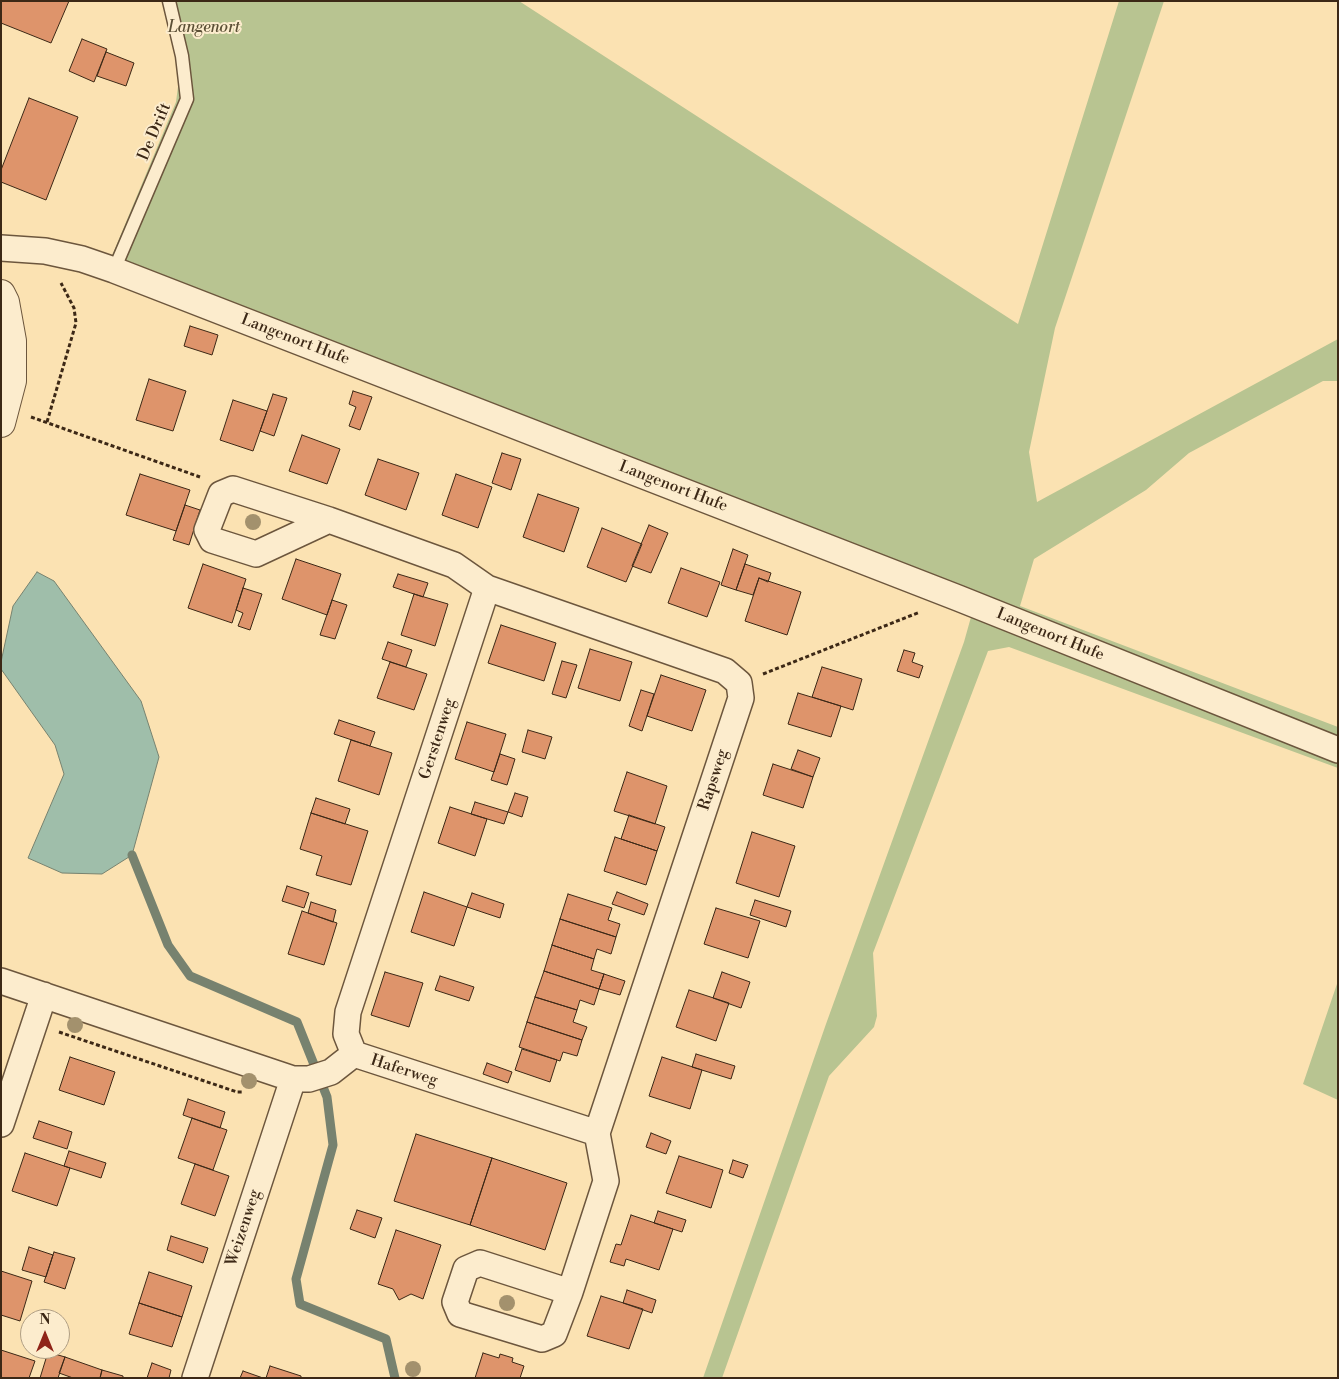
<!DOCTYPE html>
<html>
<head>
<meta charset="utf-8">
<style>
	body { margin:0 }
	#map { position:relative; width:1339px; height:1379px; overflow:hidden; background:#fbe2b2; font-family:"Libre Bodoni",serif }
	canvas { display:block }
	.frame { position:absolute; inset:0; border:2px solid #3c2816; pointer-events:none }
	.north { position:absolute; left:20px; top:1309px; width:50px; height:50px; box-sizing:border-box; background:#fceccd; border:1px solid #af9e84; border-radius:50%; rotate:0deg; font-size:14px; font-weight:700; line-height:20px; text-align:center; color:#3c2816 }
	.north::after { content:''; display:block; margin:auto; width:18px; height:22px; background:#8f2418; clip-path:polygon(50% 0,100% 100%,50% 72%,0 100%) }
</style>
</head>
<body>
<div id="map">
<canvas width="1339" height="1379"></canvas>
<div class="frame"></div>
<div class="north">N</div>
</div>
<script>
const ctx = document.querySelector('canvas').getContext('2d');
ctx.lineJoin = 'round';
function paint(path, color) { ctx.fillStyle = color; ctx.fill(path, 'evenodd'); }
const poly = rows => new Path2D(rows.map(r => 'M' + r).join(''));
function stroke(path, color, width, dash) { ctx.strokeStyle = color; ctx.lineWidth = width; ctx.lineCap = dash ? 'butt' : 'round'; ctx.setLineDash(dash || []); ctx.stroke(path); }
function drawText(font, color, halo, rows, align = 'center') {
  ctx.font = font + ' "Libre Bodoni",serif'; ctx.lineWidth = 4; ctx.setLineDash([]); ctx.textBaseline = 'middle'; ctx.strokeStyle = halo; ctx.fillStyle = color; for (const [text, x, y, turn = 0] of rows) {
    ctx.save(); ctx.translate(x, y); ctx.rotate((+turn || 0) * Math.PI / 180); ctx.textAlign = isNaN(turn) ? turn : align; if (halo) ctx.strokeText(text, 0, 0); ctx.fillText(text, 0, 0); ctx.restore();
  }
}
paint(poly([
	[169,1,519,1,1018,324,1119,1,1164,1,1055,328,1029,452,1037,502,1338,339,1338,381,1323,381,1189,453,1146,490,1034,559,1020,606,1338,727,1338,768,1009,647,988,651,873,953,877,1016,874,1027,829,1076,722,1378,703,1378,826,1024,964,642,971,617,952,602,104,275,176,102,182,56],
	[1338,981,1338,1100,1303,1084]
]), '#b8c491');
const water = poly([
	[37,572,54,581,141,701,159,757,132,855,102,874,62,873,28,858,64,774,55,745,1,669,1,662,13,606,37,572]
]);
paint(water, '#9fbeaa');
stroke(water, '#77826f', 1);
stroke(poly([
	[132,855,168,945,190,976,297,1022,327,1097,333,1145,296,1279,300,1304,386,1339,395,1378]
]), '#77826f', 9);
const building = poly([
	[1,1,69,1,51,43,1,23,1,1],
	[82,39,107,49,94,82,69,71,82,39],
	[106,52,134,63,126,86,97,76,106,52],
	[29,98,78,117,46,200,1,182,1,170,29,98],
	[190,326,218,335,212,355,184,346,190,326],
	[149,379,186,391,173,431,136,420,149,379],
	[353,391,372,397,360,430,349,426,356,407,349,404,353,391],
	[273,394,287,398,274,436,260,431,273,394],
	[233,400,267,411,253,451,220,440,233,400],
	[302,435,340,449,327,484,289,471,302,435],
	[502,453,521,459,511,490,492,483,502,453],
	[378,459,419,473,406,510,365,495,378,459],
	[140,474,190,490,176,531,126,515,140,474],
	[456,474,492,487,478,528,442,515,456,474],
	[538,494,579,508,564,552,523,537,538,494],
	[185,505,200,510,189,545,173,540,185,505],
	[649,525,668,533,651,573,632,566,649,525],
	[602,528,642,544,626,582,587,567,602,528],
	[733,549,748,555,736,590,721,585,733,549],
	[296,559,341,574,327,615,282,599,296,559],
	[203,564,246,579,232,623,188,608,203,564],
	[745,564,771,573,768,582,759,578,753,595,736,590,745,564],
	[681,568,720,582,707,617,668,603,681,568],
	[398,574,428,583,423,597,393,587,398,574],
	[759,578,801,592,787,635,745,621,759,578],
	[243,588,262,594,250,630,238,626,243,613,236,610,243,588],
	[414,594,448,604,435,646,401,635,414,594],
	[332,600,347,605,335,639,320,635,332,600],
	[501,625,556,643,544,681,488,663,501,625],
	[388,642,412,650,406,667,382,659,388,642],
	[590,649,632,662,620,701,578,688,590,649],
	[904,650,915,653,912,662,923,666,919,678,897,671,904,650],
	[562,661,577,665,566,698,552,694,562,661],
	[390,662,427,674,414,710,377,698,390,662],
	[822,667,862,679,853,710,812,697,822,667],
	[661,675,706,690,692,731,647,716,661,675],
	[641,690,654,694,642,731,629,726,641,690],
	[798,693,841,706,831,737,788,724,798,693],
	[339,720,375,732,370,746,334,734,339,720],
	[467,722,506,734,494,772,455,759,467,722],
	[528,730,552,737,545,759,522,752,528,730],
	[351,740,392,753,379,795,338,781,351,740],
	[798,750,820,758,813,777,791,769,798,750],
	[500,754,515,759,507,785,491,780,500,754],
	[773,764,813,777,803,808,763,795,773,764],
	[627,772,667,786,655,824,614,811,627,772],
	[515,793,528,797,522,817,508,812,515,793],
	[316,798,350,809,345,824,311,813,316,798],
	[475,802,508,812,504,824,471,814,475,802],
	[450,807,487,819,475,856,438,843,450,807],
	[311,813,368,831,351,885,316,875,322,856,300,849,311,813],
	[629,815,665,827,657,851,621,839,629,815],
	[752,832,795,846,779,897,736,883,752,832],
	[615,837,657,851,646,885,604,871,615,837],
	[287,886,309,893,304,908,282,901,287,886],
	[424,892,467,907,454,946,411,932,424,892],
	[617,892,648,904,644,915,612,904,617,892],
	[472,893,504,904,500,918,467,907,472,893],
	[568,894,612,908,608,920,620,924,616,937,560,919,568,894],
	[755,900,791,911,786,927,750,915,755,900],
	[311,902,336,910,333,922,308,913,311,902],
	[716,908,760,921,748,958,704,944,716,908],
	[302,911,337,923,324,965,288,954,302,911],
	[560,919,616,937,611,954,597,949,594,959,552,945,560,919],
	[552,945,594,959,591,970,604,974,599,989,544,971,552,945],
	[544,971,599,989,594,1005,580,1000,577,1010,535,997,544,971],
	[385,972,423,983,409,1027,371,1015,385,972],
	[722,972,750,982,741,1008,713,998,722,972],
	[604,974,625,981,620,995,599,989,604,974],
	[440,976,474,987,469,1001,435,990,440,976],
	[689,990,729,1003,716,1041,676,1027,689,990],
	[535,997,577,1010,573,1022,587,1027,582,1040,527,1022,535,997],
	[527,1022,582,1040,577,1056,563,1052,560,1061,519,1047,527,1022],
	[522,1049,557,1060,550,1082,515,1070,522,1049],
	[696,1054,735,1066,731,1079,692,1067,696,1054],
	[70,1057,115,1072,104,1105,59,1090,70,1057],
	[662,1057,702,1070,690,1109,649,1096,662,1057],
	[487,1063,512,1072,508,1083,483,1074,487,1063],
	[188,1099,225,1112,220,1128,183,1115,188,1099],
	[192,1118,227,1130,213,1170,178,1158,192,1118],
	[39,1121,72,1132,67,1149,33,1138,39,1121],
	[651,1133,671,1141,666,1154,646,1147,651,1133],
	[416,1134,492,1158,470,1225,394,1201,416,1134],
	[69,1151,106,1163,101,1178,64,1166,69,1151],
	[25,1153,70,1168,57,1206,12,1191,25,1153],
	[679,1156,723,1170,711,1208,666,1193,679,1156],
	[492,1158,567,1183,545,1250,470,1225,492,1158],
	[733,1160,748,1165,743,1178,729,1173,733,1160],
	[195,1164,229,1176,215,1216,181,1204,195,1164],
	[357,1210,382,1218,375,1238,350,1229,357,1210],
	[658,1211,686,1220,682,1232,654,1223,658,1211],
	[631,1215,673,1229,659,1270,626,1259,624,1266,610,1262,616,1244,621,1245,631,1215],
	[396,1230,441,1245,423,1299,411,1294,399,1300,393,1289,378,1284,396,1230],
	[171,1236,208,1248,203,1263,167,1250,171,1236],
	[29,1247,53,1255,46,1277,22,1270,29,1247],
	[54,1252,75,1258,65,1289,44,1282,54,1252],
	[1,1271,32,1281,20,1321,1,1315,1,1271],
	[149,1272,192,1286,182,1317,139,1303,149,1272],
	[627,1290,656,1300,652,1313,623,1303,627,1290],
	[601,1296,643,1309,629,1349,587,1336,601,1296],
	[139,1303,182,1317,172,1347,129,1334,139,1303],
	[1,1350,35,1361,29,1378,1,1378,1,1350],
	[48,1352,65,1357,58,1378,40,1378,48,1352],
	[483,1353,499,1358,500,1354,513,1358,512,1362,524,1366,520,1378,475,1378,483,1353],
	[65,1357,102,1370,100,1378,73,1378,59,1373,65,1357],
	[152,1363,171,1370,169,1378,147,1378,152,1363],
	[270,1366,301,1376,301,1378,266,1378,270,1366],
	[102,1370,123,1376,123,1378,100,1378,102,1370],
	[243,1371,263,1378,240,1378,243,1371]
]);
paint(building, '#de946b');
stroke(building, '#3c2816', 1);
const service = poly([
	[114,270,187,99,182,56,169,1]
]);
const minor = poly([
	[1,248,45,251,82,259,114,270,958,598,1338,750],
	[329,520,256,554,212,540,207,530,221,494,233,489,329,520,454,565,487,588,348,1012,346,1034,354,1054],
	[487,588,725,671,739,683,741,698,597,1133],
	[1,981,293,1079,309,1079,331,1072,354,1054,597,1133,606,1181,570,1292,480,1263,466,1269,455,1302,460,1314,542,1339,554,1334,570,1292],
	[1,1124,44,995],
	[195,1378,293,1079]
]);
const tertiary = poly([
	[1,294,5,302,12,341,12,381,1,423]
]);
stroke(service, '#6c563d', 15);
stroke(minor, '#6c563d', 28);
stroke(tertiary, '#6c563d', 30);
stroke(poly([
	[31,417,200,477],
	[47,422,76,323,74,308,61,283],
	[763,674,920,612],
	[59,1032,237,1092,243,1092]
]), '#3c2816', 3, [4, 2.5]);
stroke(service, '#fceccd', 12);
stroke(minor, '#fceccd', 25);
stroke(tertiary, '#fceccd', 28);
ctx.fillStyle = '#a3916d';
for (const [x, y] of [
	[253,522],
	[75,1025],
	[249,1081],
	[507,1303],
	[413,1369]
]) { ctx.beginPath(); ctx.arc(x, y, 8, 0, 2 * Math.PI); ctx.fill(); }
drawText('italic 16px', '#5b4f35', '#fceccd', [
	["Langenort",204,28]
]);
drawText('16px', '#3c2816', '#fceccd', [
	["De Drift",155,132,-67],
	["Langenort Hufe",295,340,21],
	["Langenort Hufe",673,487,21],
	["Langenort Hufe",1050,635,22],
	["Gerstenweg",438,739,-72],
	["Rapsweg",714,780,-72],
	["Haferweg",404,1071,18],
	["Weizenweg",244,1228,-72]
]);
</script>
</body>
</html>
